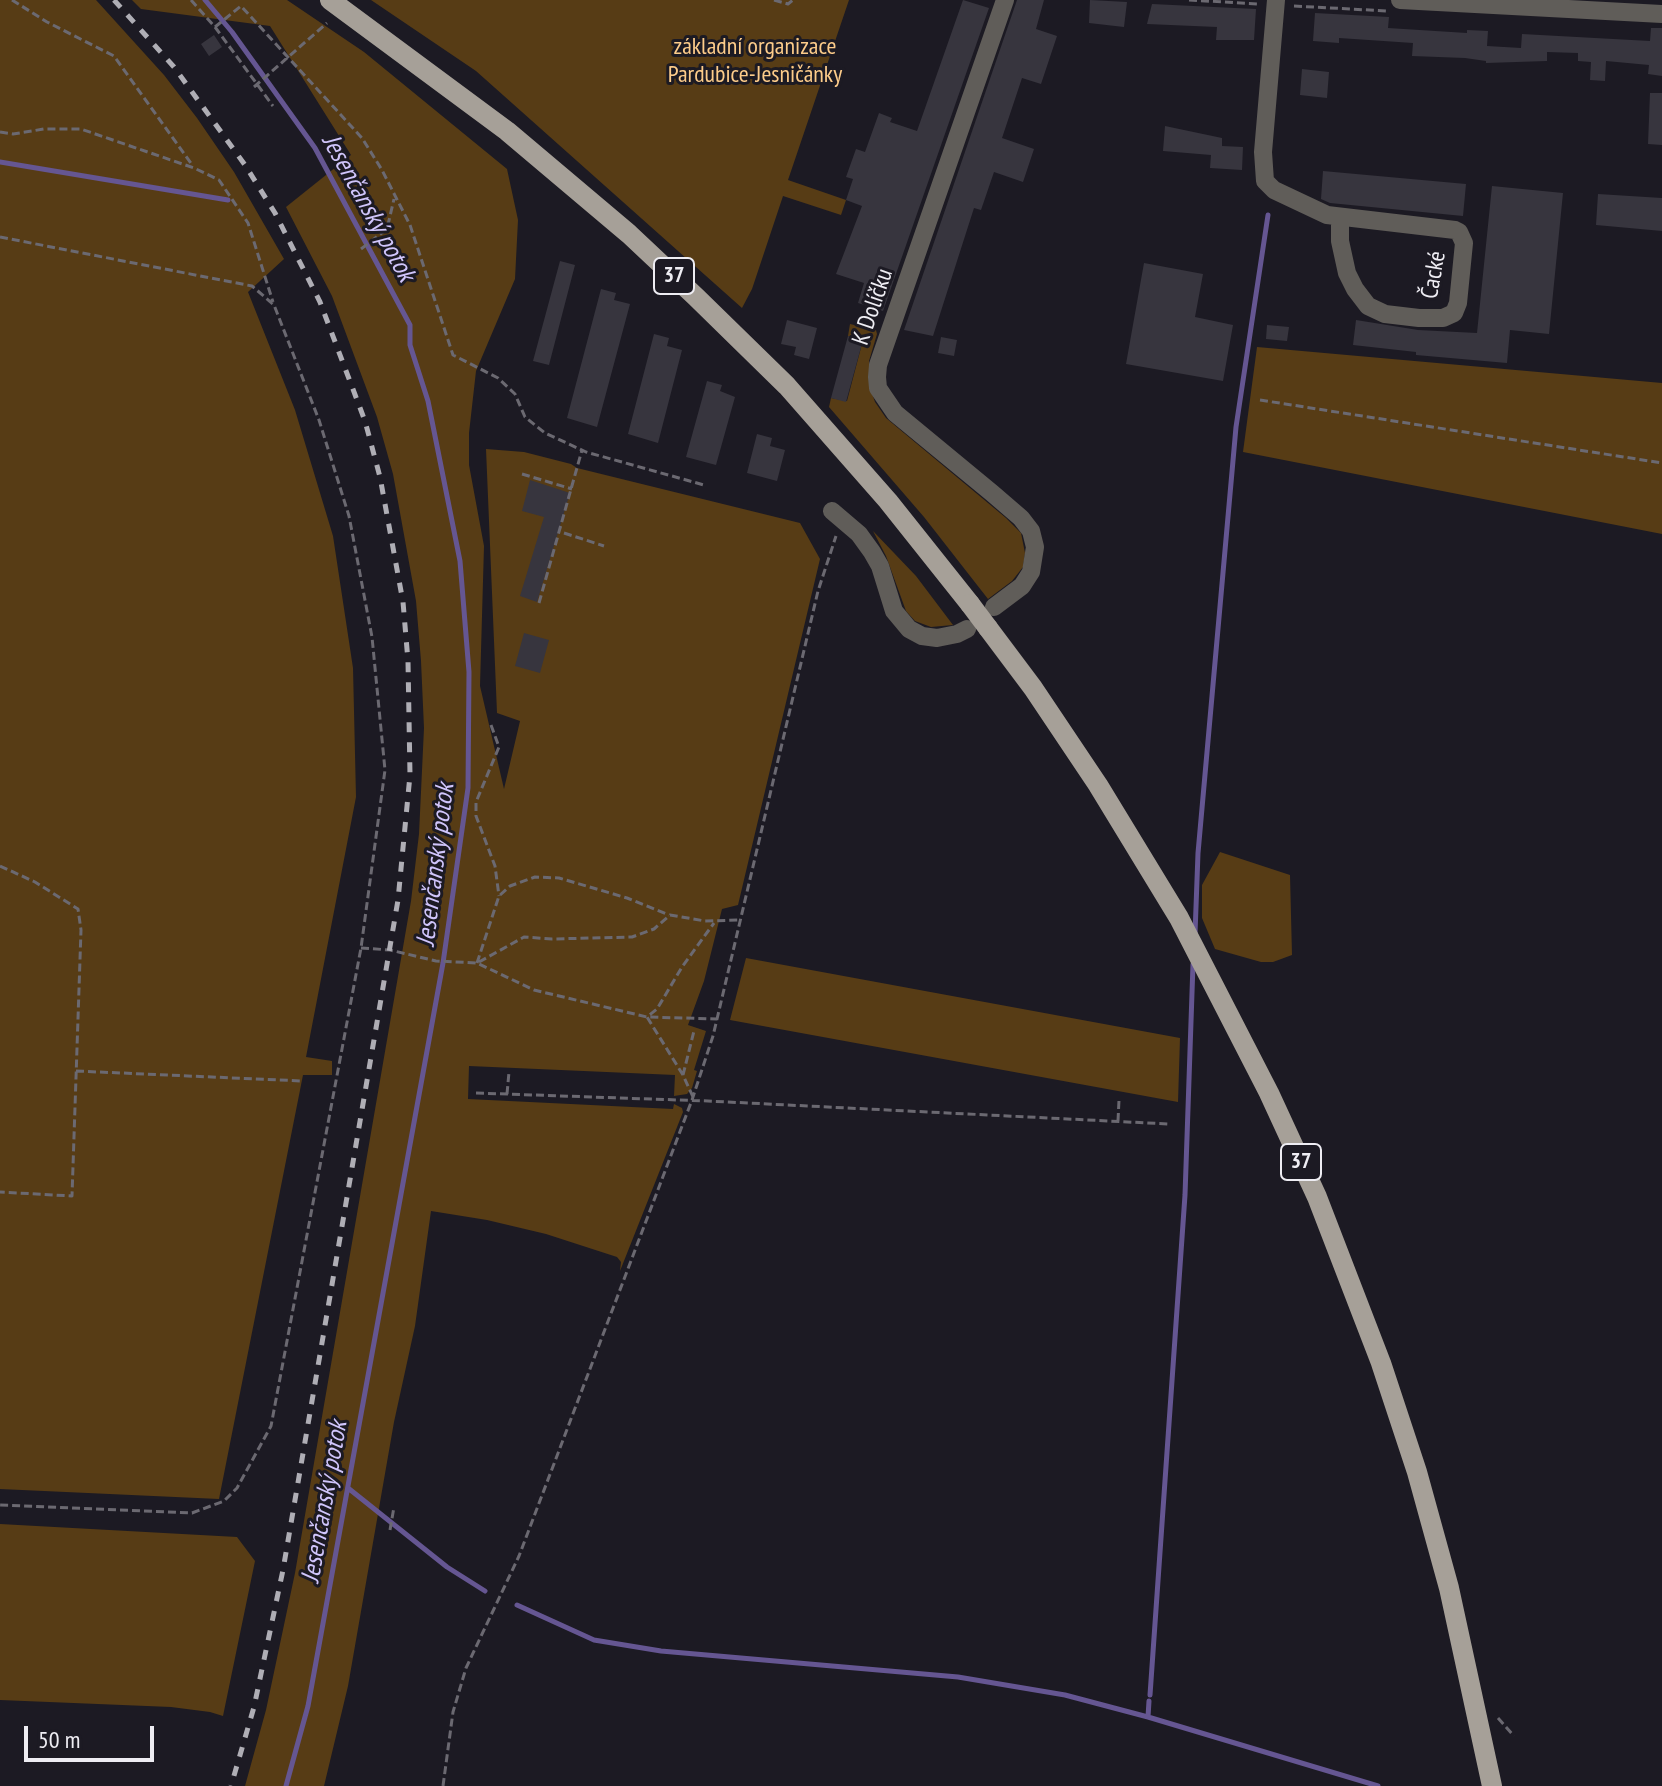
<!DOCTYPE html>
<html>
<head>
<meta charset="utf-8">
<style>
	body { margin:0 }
	#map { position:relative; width:1662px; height:1786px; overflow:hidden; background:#1c1a23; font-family:"PT Sans Narrow",sans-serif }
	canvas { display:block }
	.scale { position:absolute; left:24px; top:1726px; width:130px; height:36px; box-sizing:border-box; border:4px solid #eeedf3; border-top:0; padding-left:10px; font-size:24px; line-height:28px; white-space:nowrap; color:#eeedf3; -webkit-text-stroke:6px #1c1a23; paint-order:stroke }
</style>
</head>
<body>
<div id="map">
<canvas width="1662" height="1786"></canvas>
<div class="scale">50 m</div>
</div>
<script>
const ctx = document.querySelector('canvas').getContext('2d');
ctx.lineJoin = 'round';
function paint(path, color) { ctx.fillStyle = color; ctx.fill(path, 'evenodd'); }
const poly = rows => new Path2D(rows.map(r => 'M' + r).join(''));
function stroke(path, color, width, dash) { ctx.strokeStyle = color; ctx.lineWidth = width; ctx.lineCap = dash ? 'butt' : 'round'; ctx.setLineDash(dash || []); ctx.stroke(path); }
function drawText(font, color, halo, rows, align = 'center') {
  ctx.font = font + ' "PT Sans Narrow",sans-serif'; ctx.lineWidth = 6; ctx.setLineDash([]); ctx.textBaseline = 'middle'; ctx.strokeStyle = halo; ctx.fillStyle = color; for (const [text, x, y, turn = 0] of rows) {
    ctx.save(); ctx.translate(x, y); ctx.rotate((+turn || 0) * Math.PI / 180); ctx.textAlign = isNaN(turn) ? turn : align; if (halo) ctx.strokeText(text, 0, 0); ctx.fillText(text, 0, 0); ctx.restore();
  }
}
paint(poly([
	[0,0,96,0,164,75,197,118,234,172,284,259,248,292,295,410,333,536,353,668,356,797,306,1057,332,1061,332,1075,303,1075,219,1499,0,1489],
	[132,0,287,0,364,52,507,169,518,220,515,279,476,371,469,433,469,465,484,546,480,686,504,789,520,721,497,713,486,449,524,452,571,464,577,468,800,523,820,559,738,905,722,909,704,981,688,1025,706,1031,694,1070,697,1071,692,1088,687,1094,674,1096,675,1075,469,1066,468,1099,673,1109,674,1104,682,1108,683,1112,620,1271,621,1262,617,1257,546,1234,487,1220,431,1211,415,1326,394,1422,348,1686,324,1786,245,1786,266,1710,295,1573,411,901,419,834,424,728,421,661,416,601,393,474,377,417,332,296,286,207,351,155,270,26,141,9],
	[371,0,849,0,788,180,846,200,841,215,783,196,752,289,742,308,476,71],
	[850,324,876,330,877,334,869,361,870,388,875,402,886,418,1006,518,1021,533,1025,553,1023,567,1012,581,988,599,924,517,829,407,831,398,847,401,863,340,848,336],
	[1257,347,1662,383,1662,534,1243,452],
	[873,531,916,576,953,625,931,627,915,621,906,611,886,556],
	[1220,852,1290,875,1292,955,1273,962,1261,962,1215,949,1202,918,1202,885],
	[746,958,1180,1038,1178,1102,730,1020],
	[0,1524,237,1537,255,1561,223,1716,210,1712,171,1707,0,1700]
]), '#573c15');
stroke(poly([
	[205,0,232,32,315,148,410,325,410,345,428,401,460,561,469,672,468,788,443,963,308,1706,286,1786],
	[0,162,228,200],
	[1195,934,1198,853,1236,427,1268,215],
	[348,1488,447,1567,485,1591],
	[517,1605,594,1640,661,1651,958,1677,1065,1695,1148,1717],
	[1150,1695,1185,1195,1193,964],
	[1149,1701,1148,1717,1378,1786]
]), '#655692', 5);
paint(poly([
	[963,0,989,8,883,311,858,303,864,283,836,274,862,206,846,200,853,179,846,177,856,149,865,152,879,113,892,118,890,122,917,131],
	[1017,0,1044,0,1036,29,1057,36,1041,84,1022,78,1002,138,1034,149,1023,182,994,172,981,210,974,208,933,336,904,330],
	[1090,0,1127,2,1124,27,1089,23],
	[1152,4,1256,9,1254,40,1216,40,1217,27,1147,24],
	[1315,13,1389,17,1388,28,1467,33,1467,30,1488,31,1487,46,1521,48,1522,34,1650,41,1651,28,1662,28,1662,76,1648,74,1649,65,1606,61,1605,81,1590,80,1591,62,1578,61,1578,53,1547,52,1547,61,1486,63,1486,61,1465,58,1412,56,1413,43,1339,38,1339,43,1313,41],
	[214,35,222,47,209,56,201,44],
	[1302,69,1329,72,1327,98,1300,95],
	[1650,93,1662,93,1662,145,1648,144],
	[1165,126,1222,138,1222,146,1243,147,1242,170,1210,168,1211,155,1163,151],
	[1323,171,1466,184,1463,216,1330,203,1321,199],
	[1492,186,1563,193,1549,334,1510,330,1507,363,1416,355,1416,352,1353,345,1356,320,1418,330,1477,333],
	[1598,194,1662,198,1662,231,1596,225],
	[560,261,575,265,549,365,533,361],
	[1144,263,1203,274,1195,317,1233,325,1223,381,1126,364],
	[601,289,616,293,614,300,630,304,597,427,567,418],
	[787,320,817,328,809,359,794,355,796,347,781,344],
	[1267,325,1289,327,1287,341,1266,339],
	[654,334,669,338,667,346,682,350,658,443,628,434],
	[848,336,863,340,846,402,831,398],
	[941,337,957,340,954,356,938,353],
	[707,381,722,385,720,391,735,397,716,465,686,457],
	[757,434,772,438,770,446,785,450,777,481,747,473],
	[530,480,570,493,537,602,520,596,544,517,522,511],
	[524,633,549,640,540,673,515,666]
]), '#37353e');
stroke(poly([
	[12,0,47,22,114,56,193,166],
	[191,0,215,27,273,106],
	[774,0,788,4,793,0],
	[1189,0,1259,4],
	[1294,6,1387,11],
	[215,27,241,6,362,138,382,170,410,225,453,355,498,378,515,394,525,417,545,433,586,452,704,485],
	[254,87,327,23],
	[0,132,13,134,44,129,81,129,194,168,219,180,248,223,273,302],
	[0,237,252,286,274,305,319,420,349,516,372,637,385,770,361,948,271,1426,237,1488,224,1501,192,1513,0,1505],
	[361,249,387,229,394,199],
	[1260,400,1662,463],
	[522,474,572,489],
	[564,533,604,546],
	[539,603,582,450],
	[491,725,499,747,476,802,476,816,495,866,499,896],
	[0,866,35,882,78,909,81,930,72,1196,0,1192],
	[361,948,390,950,436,961,477,963,534,990,647,1017,717,1019],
	[479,962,524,937,552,939,632,937,654,929,670,915,705,921,741,920],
	[477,963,499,896,510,886,535,877,559,878,627,898,669,915],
	[76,1071,302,1081],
	[683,1075,647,1017,657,1009,682,967,714,923],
	[476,1093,708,1101,1168,1124],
	[507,1094,509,1072],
	[693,1097,683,1075,694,1031],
	[1118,1121,1119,1100],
	[390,1530,394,1507],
	[1498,1718,1514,1736],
	[443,1786,453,1712,466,1668,519,1556,692,1100,713,1036,818,591,836,536]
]), '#6b6971', 3, [8, 4]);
stroke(poly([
	[1276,0,1263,152,1265,181,1274,190,1327,215,1455,230,1459,232,1464,243,1458,303,1454,313,1443,318,1419,318,1385,314,1368,306,1355,289,1347,273,1340,241,1340,218],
	[1400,0,1662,14],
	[832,511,859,534,872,552,880,566,894,611,909,629,922,636,937,638,957,634,967,629],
	[994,607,1022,586,1031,572,1035,547,1031,531,1021,518,992,493,895,413,878,388,877,377,878,365,1005,0]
]), '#605d59', 18);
stroke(poly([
	[330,0,507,131,629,234,696,297,787,386,888,501,970,604],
	[988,628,1033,688,1098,785,1179,918,1269,1093,1317,1197,1381,1363,1417,1472,1449,1588,1492,1786]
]), '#a6a098', 20);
stroke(poly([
	[114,0,174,67,245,165,275,213,320,302,365,421,380,477,403,602,408,661,410,775,398,900,283,1570,254,1707,231,1786]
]), '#afaeb5', 5, [10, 10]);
stroke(poly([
	[970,604,988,628]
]), '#a6a098', 20);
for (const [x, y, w] of [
	[674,276,40],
	[1301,1162,40]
]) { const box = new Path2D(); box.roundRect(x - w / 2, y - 18, w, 36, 6); ctx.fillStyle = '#1c1a23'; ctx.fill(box); stroke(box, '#eeedf3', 2); }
drawText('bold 22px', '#eeedf3', null, [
	["37",674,276],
	["37",1301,1162]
]);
drawText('24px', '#fdcc8a', '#1c1a23', [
	["základní organizace",755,47],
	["Pardubice-Jesničánky",755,75]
]);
drawText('24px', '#eeedf3', '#1c1a23', [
	["Čacké",1434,275,-80],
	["K Dolíčku",873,307,-71]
]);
drawText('italic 26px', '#d0c5fb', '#1c1a23', [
	["Jesenčanský potok",368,208,61],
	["Jesenčanský potok",436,865,-83],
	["Jesenčanský potok",325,1502,-80]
]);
</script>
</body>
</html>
